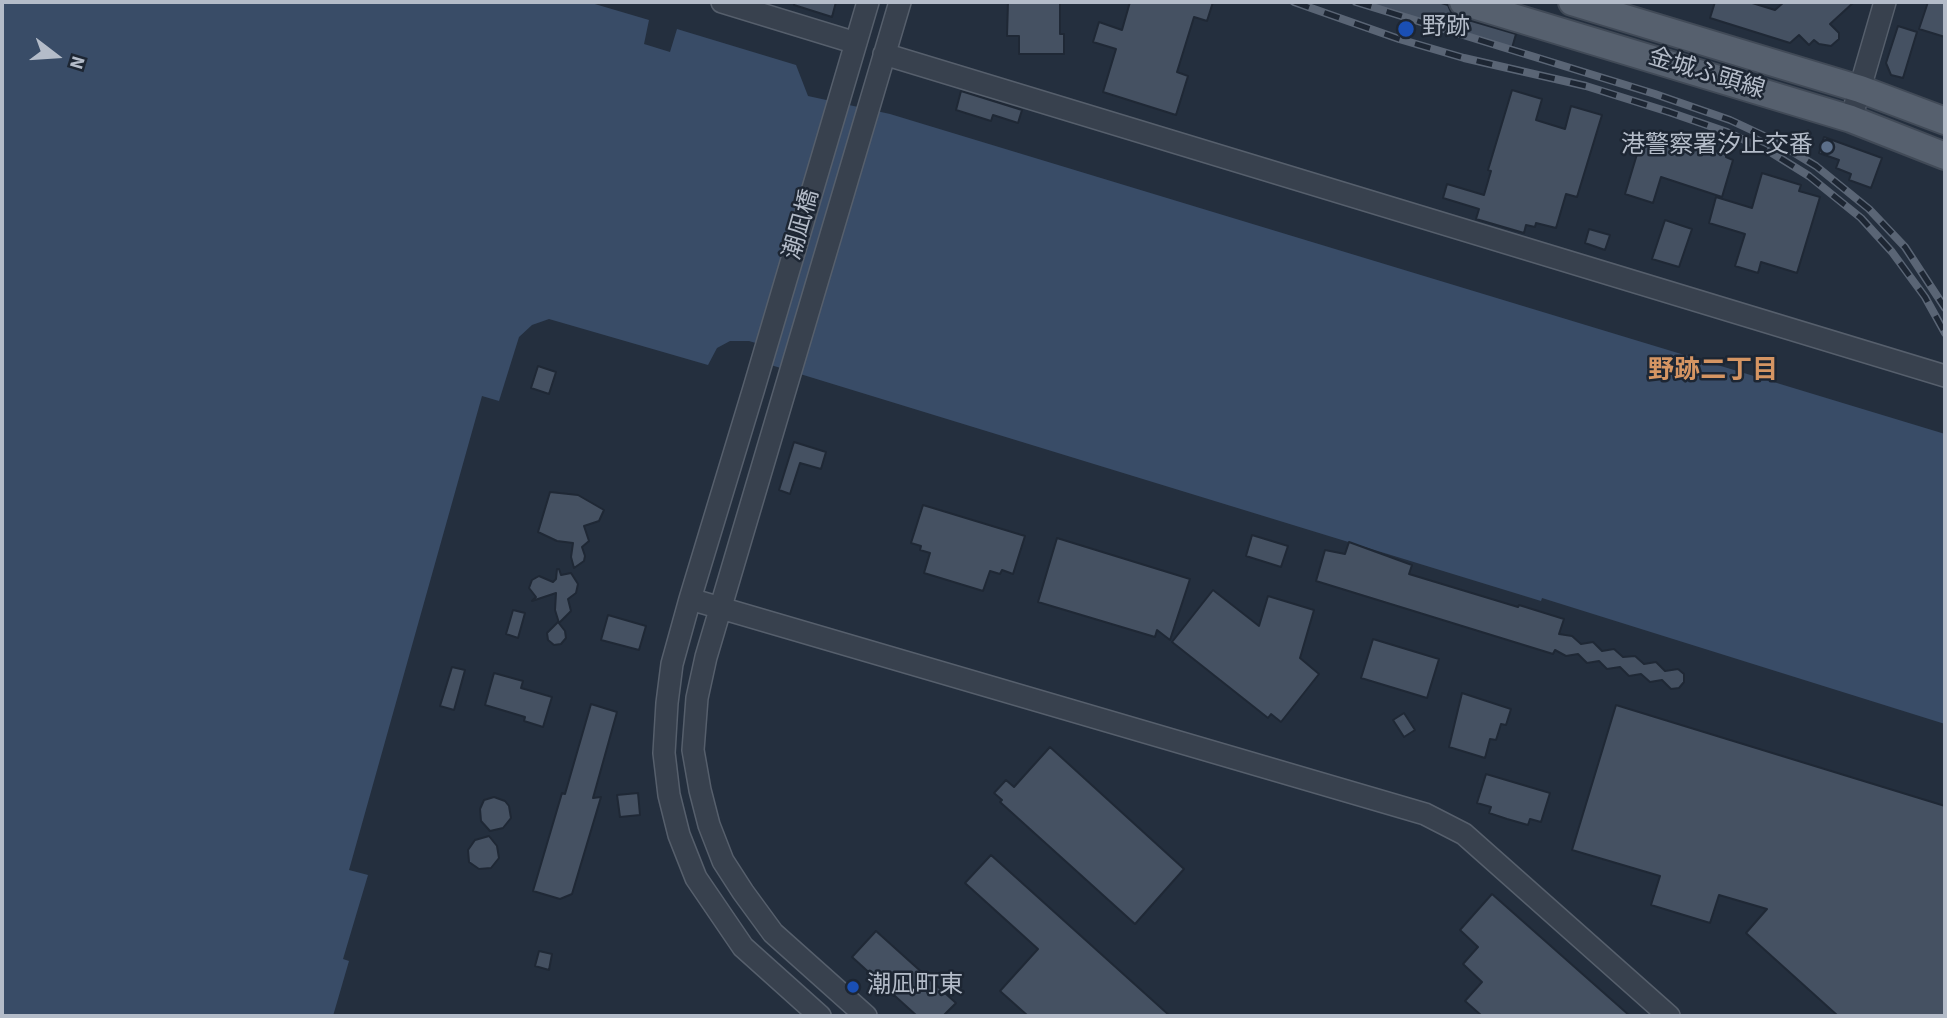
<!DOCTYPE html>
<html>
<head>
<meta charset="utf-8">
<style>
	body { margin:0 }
	#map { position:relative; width:1947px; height:1018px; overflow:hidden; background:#242f3e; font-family:"Source Sans 3",sans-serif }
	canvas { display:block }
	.frame { position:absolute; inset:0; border:4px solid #b4bcc9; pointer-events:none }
	.north { position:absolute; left:21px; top:21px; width:70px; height:70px; -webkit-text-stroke:5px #1d2633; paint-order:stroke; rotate:107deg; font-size:19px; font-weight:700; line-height:28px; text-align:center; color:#b4bcc9 }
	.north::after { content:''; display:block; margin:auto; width:24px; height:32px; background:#b4bcc9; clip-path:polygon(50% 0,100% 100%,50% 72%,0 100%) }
</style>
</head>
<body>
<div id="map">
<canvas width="1947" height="1018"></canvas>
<div class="frame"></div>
<div class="north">N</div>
</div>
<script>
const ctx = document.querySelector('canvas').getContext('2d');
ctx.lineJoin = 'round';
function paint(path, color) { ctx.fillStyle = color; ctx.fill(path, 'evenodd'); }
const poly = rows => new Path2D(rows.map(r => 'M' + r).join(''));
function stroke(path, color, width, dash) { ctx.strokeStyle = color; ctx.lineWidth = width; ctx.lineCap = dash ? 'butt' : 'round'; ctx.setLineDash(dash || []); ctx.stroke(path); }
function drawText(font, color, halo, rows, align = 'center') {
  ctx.font = font + ' "Source Sans 3","Noto Sans JP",sans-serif'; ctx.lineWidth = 5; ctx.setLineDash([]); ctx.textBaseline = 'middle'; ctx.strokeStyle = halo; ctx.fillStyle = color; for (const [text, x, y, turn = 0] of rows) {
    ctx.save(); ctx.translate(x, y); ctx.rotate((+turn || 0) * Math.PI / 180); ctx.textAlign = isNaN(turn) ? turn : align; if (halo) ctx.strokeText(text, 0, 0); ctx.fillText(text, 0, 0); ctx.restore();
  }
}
paint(poly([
	[2,2,588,2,649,20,644,44,670,52,677,29,796,65,808,96,890,114,1945,434,1945,724,1542,598,1541,601,761,362,766,346,749,341,730,341,717,348,708,365,549,319,532,325,519,337,499,401,482,396,349,870,368,875,343,959,349,961,333,1016,2,1016]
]), '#394c67');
const building = poly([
	[794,2,836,2,832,17,794,5,794,2],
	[1008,2,1060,2,1060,34,1064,34,1064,54,1019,54,1019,36,1007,36,1008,2],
	[1130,2,1213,2,1207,21,1194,17,1177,72,1188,76,1176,115,1103,92,1116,49,1093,42,1099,22,1122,30,1130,2],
	[1373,2,1438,2,1448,5,1451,12,1458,17,1516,34,1512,48,1373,5,1373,2],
	[1715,2,1749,2,1775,10,1784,2,1854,2,1830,24,1839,33,1839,39,1831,46,1819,44,1814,40,1809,45,1799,35,1790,43,1710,18,1715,2],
	[1928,2,1945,2,1945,37,1919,29,1928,2],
	[1898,26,1917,32,1903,78,1891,75,1886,63,1898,26],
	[1512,90,1542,99,1536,120,1565,129,1571,106,1602,115,1577,197,1566,194,1556,228,1536,223,1535,227,1526,225,1524,233,1476,219,1479,209,1443,198,1447,184,1484,195,1491,171,1488,170,1512,90],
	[961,91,1022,110,1018,123,993,115,991,121,956,110,961,91],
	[1644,131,1726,154,1726,157,1733,160,1722,197,1661,177,1653,203,1625,194,1644,131],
	[1824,137,1882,158,1871,188,1849,180,1851,174,1836,168,1839,160,1819,153,1824,137],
	[1762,173,1801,185,1799,191,1820,197,1797,273,1761,262,1758,273,1735,266,1745,234,1709,223,1716,197,1752,208,1762,173],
	[1665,220,1692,229,1679,267,1652,259,1665,220],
	[1589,229,1610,235,1605,250,1585,243,1589,229],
	[538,366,556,372,549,394,531,388,538,366],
	[794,442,826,452,821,469,800,463,790,494,779,490,794,442],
	[550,492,578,495,604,510,599,521,584,526,589,541,582,547,585,556,584,561,574,568,571,557,573,543,557,541,538,532,550,492],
	[923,505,1025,536,1013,574,1002,570,1000,574,990,571,983,591,924,573,930,553,920,550,921,546,911,543,923,505],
	[1252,535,1288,546,1281,567,1246,556,1252,535],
	[1057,538,1190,579,1170,640,1157,630,1155,637,1038,602,1057,538],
	[1349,542,1412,565,1409,574,1518,607,1519,605,1564,619,1559,634,1572,636,1581,644,1593,642,1602,651,1614,649,1623,657,1635,656,1644,664,1656,662,1665,671,1678,669,1684,674,1684,682,1679,688,1671,689,1662,680,1650,682,1641,674,1629,676,1620,667,1607,669,1599,661,1587,663,1578,654,1566,656,1555,650,1553,654,1316,581,1325,550,1345,554,1349,542],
	[557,569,559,569,561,575,571,573,578,584,576,593,568,599,571,611,559,623,555,610,556,593,532,601,536,597,529,588,532,580,539,576,553,582,556,579,557,569],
	[1213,590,1259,626,1268,596,1314,610,1300,658,1319,674,1281,722,1271,714,1268,718,1172,642,1213,590],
	[513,610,525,613,518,638,506,634,513,610],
	[608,615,646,626,639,650,601,640,608,615],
	[558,622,565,631,566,638,561,644,554,645,548,640,547,633,558,622],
	[1373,639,1439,659,1427,698,1361,678,1373,639],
	[452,667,465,670,454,710,440,706,452,667],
	[494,673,523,681,521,688,552,697,543,727,524,721,525,717,485,705,494,673],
	[1462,693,1511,709,1506,725,1501,724,1496,740,1490,739,1485,758,1449,747,1462,693],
	[591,704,617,712,593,798,601,797,572,894,560,899,533,891,562,793,565,794,591,704],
	[1616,705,1945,806,1945,1016,1838,1016,1746,933,1767,909,1719,895,1710,923,1651,905,1660,876,1572,850,1616,705],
	[1404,713,1415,730,1404,737,1393,720,1404,713],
	[1050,747,1184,869,1135,924,1000,802,1002,800,994,793,1006,780,1014,787,1050,747],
	[1486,774,1550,793,1541,822,1530,819,1528,825,1507,819,1489,813,1491,807,1477,803,1486,774],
	[638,793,640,815,620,817,617,795,638,793],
	[494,797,505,801,509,806,511,818,503,828,490,831,481,821,480,809,484,800,494,797],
	[489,836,497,846,499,858,491,868,479,869,469,862,468,850,475,840,489,836],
	[991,855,1170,1016,1028,1016,1000,991,1038,949,965,883,991,855],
	[1492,894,1630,1016,1482,1016,1465,1001,1482,982,1463,964,1478,947,1460,930,1492,894],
	[876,931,956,1003,943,1016,917,1016,852,957,876,931],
	[539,951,552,954,549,970,535,966,539,951]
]);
paint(building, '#455162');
stroke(building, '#1f2835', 2);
const minor = poly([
	[722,2,856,43],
	[884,54,1945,376],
	[1851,119,1885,2],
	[690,599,1425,814,1464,834,1669,1016],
	[820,1016,743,947,696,878,679,835,669,795,664,753,667,703,672,664,690,599,754,388,868,2],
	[866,1016,773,933,743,892,723,861,709,825,700,790,693,750,697,698,706,657,900,2]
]);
const major = poly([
	[1463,2,1851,119,1945,156],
	[1572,2,1860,89,1945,121]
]);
stroke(minor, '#565f6c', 24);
stroke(major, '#414a57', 30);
stroke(minor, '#38414e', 21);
stroke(major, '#56606e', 26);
const rail = poly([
	[1294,2,1399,39,1464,58,1586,86,1669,112,1727,132,1772,153,1809,176,1861,218,1892,252,1925,297,1945,333],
	[1356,2,1655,94,1730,120,1775,141,1816,166,1869,209,1905,247,1945,308]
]);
stroke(rail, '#5a6575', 8);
stroke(rail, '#1d2633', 5, [16]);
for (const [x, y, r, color] of [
	[1406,29,9,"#1a4fb4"],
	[1827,147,7,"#5c6f8a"],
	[853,987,7,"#1a4fb4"]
]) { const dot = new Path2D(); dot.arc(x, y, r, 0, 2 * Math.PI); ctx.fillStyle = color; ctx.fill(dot); stroke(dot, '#1d2633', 2.5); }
drawText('24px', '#b4bcc9', '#1d2633', [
	["野跡",1422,29],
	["港警察署汐止交番",1813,147,"right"],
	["潮凪町東",867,987]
], 'left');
drawText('24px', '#b4bcc9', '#1d2633', [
	["金城ふ頭線",1706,75,17],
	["潮凪橋",803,225,-74]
]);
drawText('bold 26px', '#d59563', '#1d2633', [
	["野跡二丁目",1713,372]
]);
</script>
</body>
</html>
